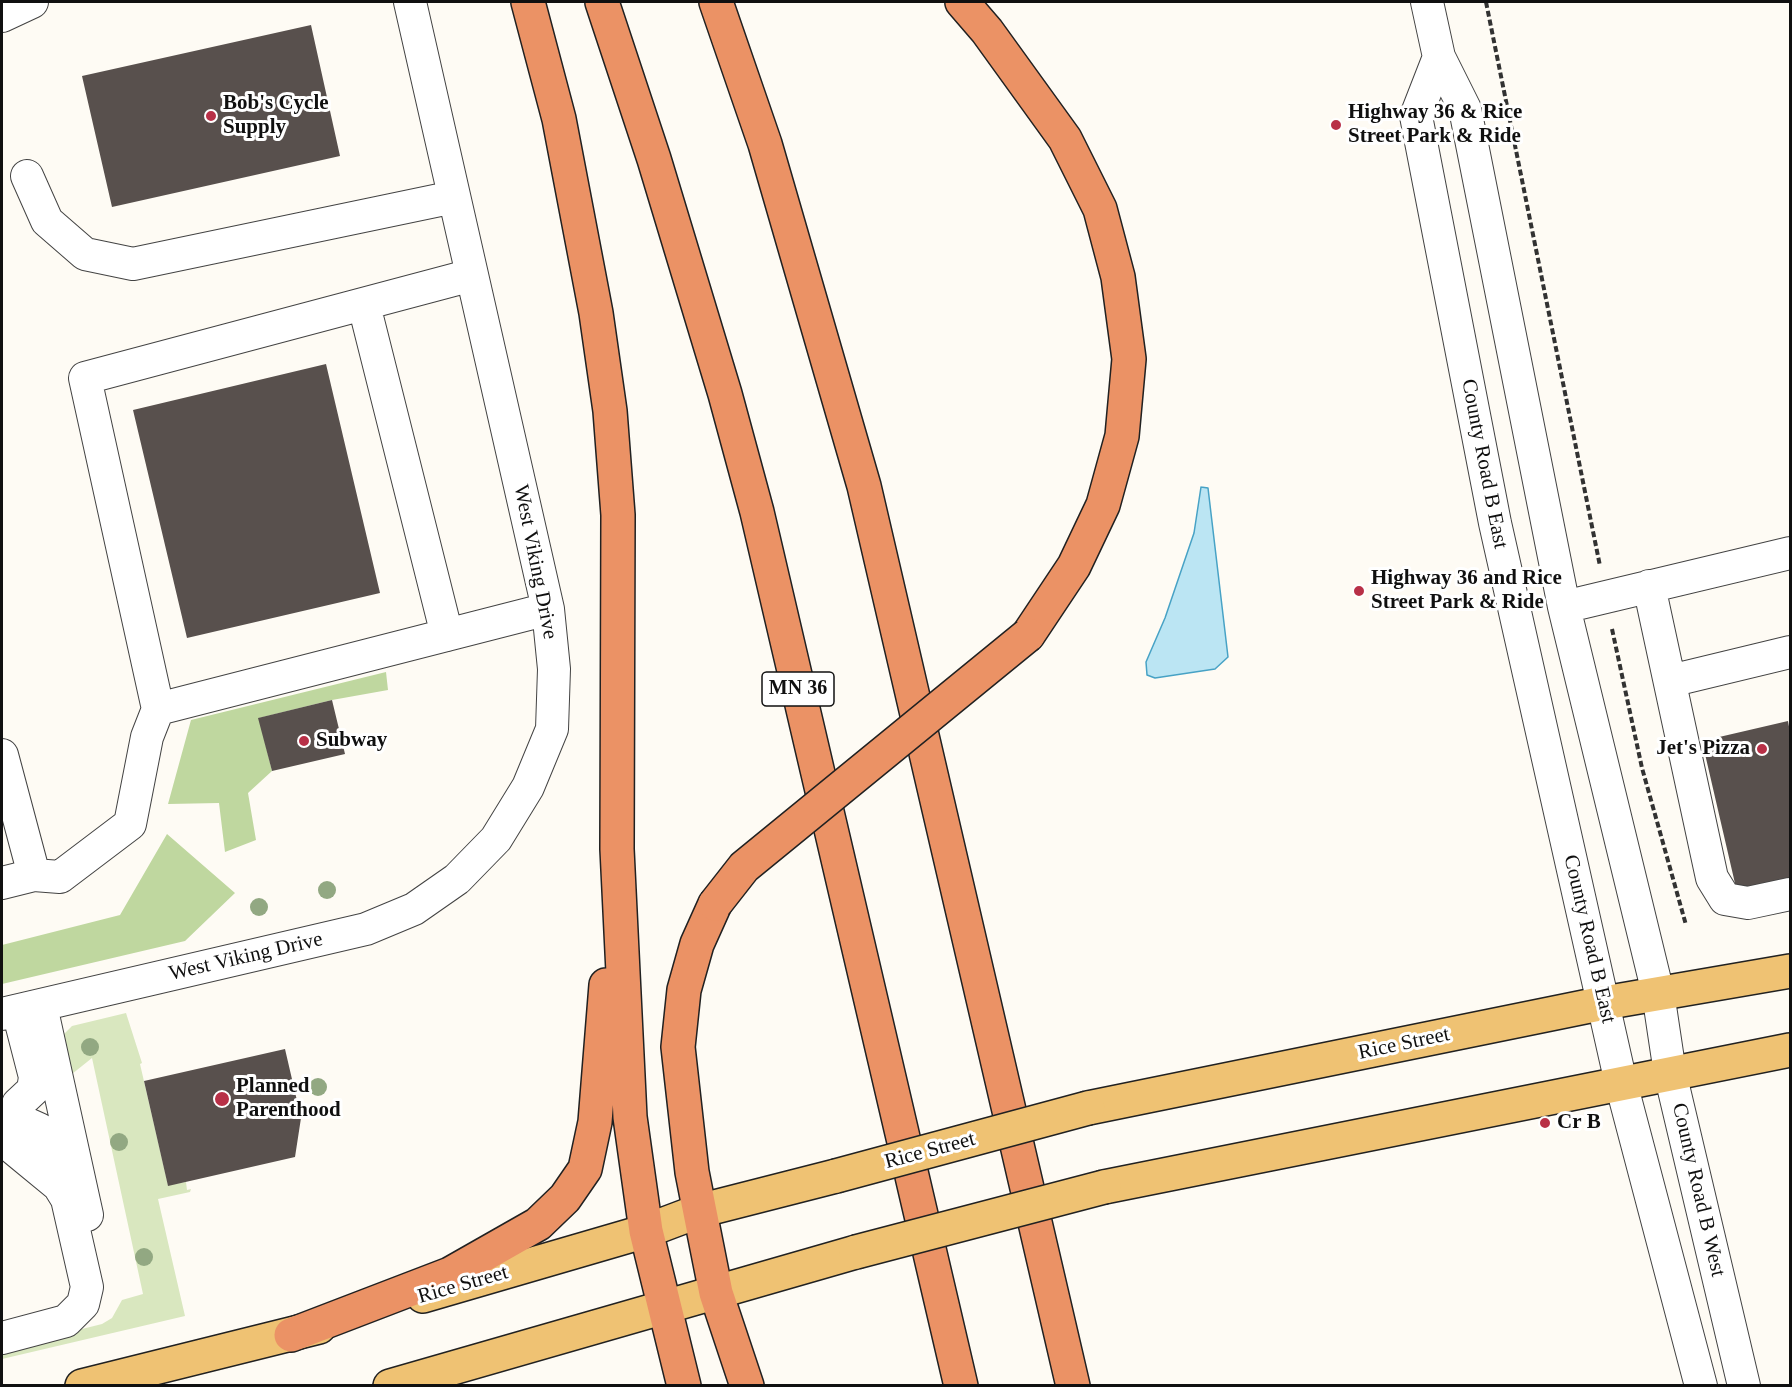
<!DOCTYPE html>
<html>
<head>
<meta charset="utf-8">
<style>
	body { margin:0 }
	#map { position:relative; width:1792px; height:1387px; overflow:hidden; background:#fefbf4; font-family:"Times New Roman",serif }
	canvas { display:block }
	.frame { position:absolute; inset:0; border:3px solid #101010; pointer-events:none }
</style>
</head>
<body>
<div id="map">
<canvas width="1792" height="1387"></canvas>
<div class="frame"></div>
</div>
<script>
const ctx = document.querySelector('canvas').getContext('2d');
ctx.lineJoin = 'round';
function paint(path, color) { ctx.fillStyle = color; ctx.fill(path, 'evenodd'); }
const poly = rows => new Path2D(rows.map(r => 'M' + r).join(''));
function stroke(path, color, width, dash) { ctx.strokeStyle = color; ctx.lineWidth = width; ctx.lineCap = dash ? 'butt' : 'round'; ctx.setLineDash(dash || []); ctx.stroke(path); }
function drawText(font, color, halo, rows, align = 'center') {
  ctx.font = font + ' "Times New Roman",serif'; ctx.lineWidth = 6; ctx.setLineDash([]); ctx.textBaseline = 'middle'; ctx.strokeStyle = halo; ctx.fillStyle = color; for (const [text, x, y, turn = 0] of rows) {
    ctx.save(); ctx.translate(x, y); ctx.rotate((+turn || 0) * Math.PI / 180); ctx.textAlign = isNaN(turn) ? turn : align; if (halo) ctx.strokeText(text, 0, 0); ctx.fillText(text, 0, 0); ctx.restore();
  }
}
paint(poly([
	[126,1013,142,1063,140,1064,168,1185,186,1182,187,1190,191,1189,190,1192,158,1199,185,1316,2,1359,2,1349,102,1324,112,1318,122,1300,143,1294,92,1058,72,1074,61,1037,72,1026]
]), '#d9e7bf');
paint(poly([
	[386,672,388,690,332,700,259,718,272,771,248,793,256,840,225,852,219,803,168,804,191,720],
	[167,834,235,893,185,941,2,984,2,945,120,915]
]), '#bfd79f');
const water = poly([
	[1201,487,1208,488,1228,657,1215,669,1155,678,1147,675,1146,662,1165,618,1194,533,1201,487]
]);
paint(water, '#bbe5f3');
stroke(water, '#47a2c5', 1.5);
paint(poly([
	[311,25,340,156,112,207,82,76],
	[326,364,380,593,187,638,133,410],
	[332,700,345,754,272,771,258,718],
	[1788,721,1790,732,1790,880,1737,892,1702,741],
	[285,1049,301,1118,295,1157,168,1186,144,1081]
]), '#58504d');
const minor = poly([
	[1427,2,1439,57,1465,109,1564,607,1658,993,1670,1073,1744,1386],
	[2,16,32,2],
	[1439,57,1416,116,1495,523,1621,1083,1701,1386],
	[27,176,47,221,85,254,133,264,454,197],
	[364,305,447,635],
	[1649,586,1712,878,1725,899,1748,903,1790,894],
	[1564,607,1790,553],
	[1670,681,1790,652],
	[158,709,548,609],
	[2,755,34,875],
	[2,883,34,875,60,877,130,824,147,737,158,709,85,378,472,275],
	[41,1006,87,1215],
	[18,1011,35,1077,33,1090,18,1104],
	[2,1014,366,929,414,909,457,879,496,839,528,787,552,729,554,669,548,609,410,2],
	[2,1125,19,1120,39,1129,50,1138,61,1172],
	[2,1139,59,1186,67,1199,87,1287,83,1304,66,1321,2,1338]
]);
const major = poly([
	[1088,1108,1604,1003,1790,971],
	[1104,1187,1790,1050],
	[423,1296,646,1231,699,1211,836,1176],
	[82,1386,319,1327],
	[390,1386,856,1252]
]);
const highway = poly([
	[528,2,559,119,596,313,610,411,618,515,617,849,630,1117,646,1231,684,1386],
	[602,2,654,159,725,394,757,512,961,1386],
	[716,2,765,144,864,486,1073,1386],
	[962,2,987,31,1065,139,1100,209,1118,277,1129,359,1122,436,1103,505,1074,566,1028,635],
	[715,904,697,944,684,990,678,1047,692,1172,716,1293,747,1386],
	[291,1335,450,1274,538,1224,565,1198,585,1169,595,1122,606,985]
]);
stroke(minor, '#434343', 34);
stroke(major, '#212121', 36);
stroke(highway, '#212121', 36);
stroke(poly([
	[1486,2,1600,566],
	[1612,629,1642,768,1686,925]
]), '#323232', 4, [6, 3]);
stroke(minor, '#fff', 32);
stroke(major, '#efc273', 33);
stroke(highway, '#eb9265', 33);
const majorBridge = poly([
	[836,1176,1088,1108],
	[856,1252,1104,1187]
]);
const highwayBridge = poly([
	[715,904,744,867,1028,635]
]);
stroke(majorBridge, '#212121', 36, []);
stroke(highwayBridge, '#212121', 36, []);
stroke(majorBridge, '#efc273', 33);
stroke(highwayBridge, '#eb9265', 33);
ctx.fillStyle = '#92a882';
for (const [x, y] of [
	[327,890],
	[259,907],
	[90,1047],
	[318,1087],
	[119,1142],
	[144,1257]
]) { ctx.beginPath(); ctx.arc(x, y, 9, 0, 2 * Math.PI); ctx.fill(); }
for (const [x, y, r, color] of [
	[211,116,6,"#b83047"],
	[1336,125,6,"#b83047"],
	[1359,591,6,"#b83047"],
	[304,741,6,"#b83047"],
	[1762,749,6,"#b83047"],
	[222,1099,8,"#b83047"],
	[1545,1123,6,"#b83047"]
]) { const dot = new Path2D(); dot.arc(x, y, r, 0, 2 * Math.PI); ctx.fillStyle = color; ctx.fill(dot); stroke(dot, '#fff', 2); }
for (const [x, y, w] of [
	[798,689,72]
]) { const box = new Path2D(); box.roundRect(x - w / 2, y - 17, w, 34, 4.5); ctx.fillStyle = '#fff'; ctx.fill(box); stroke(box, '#101010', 1.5); }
drawText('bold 20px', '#101010', null, [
	["MN 36",798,689]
]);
drawText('bold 21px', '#101010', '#fff', [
	["Bob's Cycle",223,104],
	["Supply",223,128],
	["Highway 36 & Rice",1348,113],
	["Street Park & Ride",1348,137],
	["Highway 36 and Rice",1371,579],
	["Street Park & Ride",1371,603],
	["Subway",316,741],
	["Jet's Pizza",1750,749,"right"],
	["Planned",236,1087],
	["Parenthood",236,1111],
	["Cr B",1557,1123]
], 'left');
drawText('21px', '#101010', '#fff', [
	["County Road B East",1484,464,79],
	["West Viking Drive",535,562,79],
	["County Road B East",1589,939,77],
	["West Viking Drive",246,957,-13],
	["Rice Street",1404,1044,-12],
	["Rice Street",930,1151,-15],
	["County Road B West",1698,1190,77],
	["Rice Street",463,1285,-16]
]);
</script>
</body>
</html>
